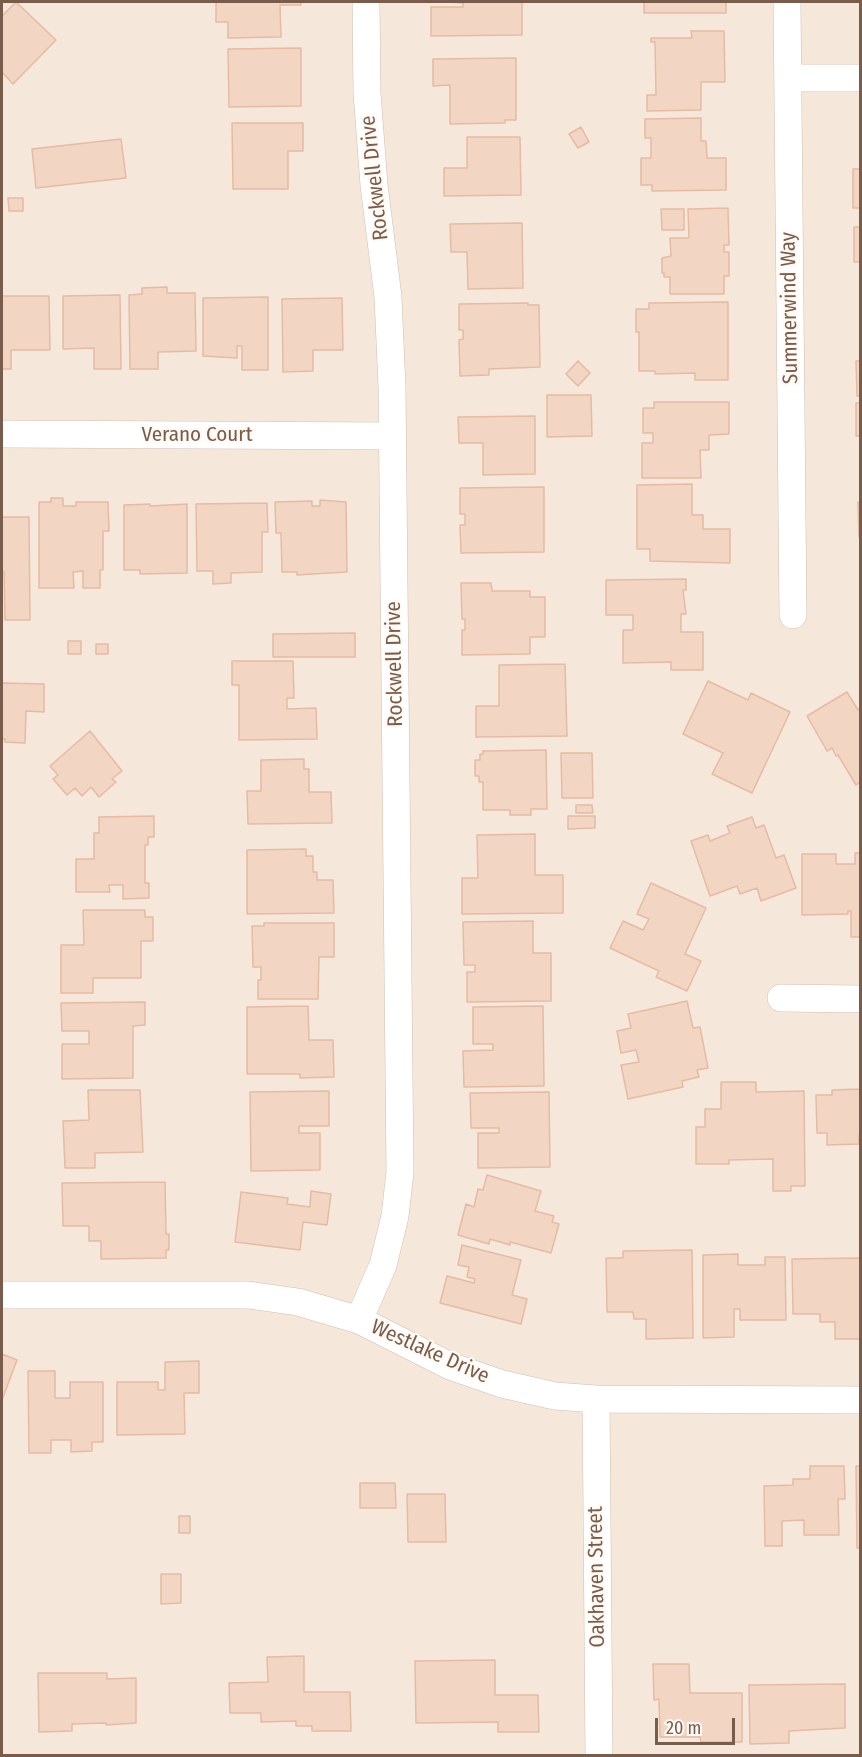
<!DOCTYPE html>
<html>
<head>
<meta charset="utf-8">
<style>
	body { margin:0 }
	#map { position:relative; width:862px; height:1757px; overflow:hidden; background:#fdf6ec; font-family:"Fira Sans Condensed",sans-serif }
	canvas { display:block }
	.frame { position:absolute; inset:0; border:3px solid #7a5c4d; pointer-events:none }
	.scale { position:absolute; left:655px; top:1718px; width:80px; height:27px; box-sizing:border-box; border:3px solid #7a5c4d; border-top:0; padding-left:8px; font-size:18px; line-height:21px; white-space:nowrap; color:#7a5c4d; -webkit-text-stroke:4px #fffaf3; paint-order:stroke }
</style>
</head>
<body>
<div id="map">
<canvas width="862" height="1757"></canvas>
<div class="frame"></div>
<div class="scale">20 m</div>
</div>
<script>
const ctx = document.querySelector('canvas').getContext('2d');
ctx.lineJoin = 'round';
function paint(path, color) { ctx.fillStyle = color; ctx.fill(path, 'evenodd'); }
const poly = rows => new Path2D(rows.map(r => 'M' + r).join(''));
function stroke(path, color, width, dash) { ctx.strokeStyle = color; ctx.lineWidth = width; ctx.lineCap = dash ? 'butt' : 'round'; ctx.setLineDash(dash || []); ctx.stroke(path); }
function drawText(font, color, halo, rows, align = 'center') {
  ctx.font = font + ' "Fira Sans Condensed",sans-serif'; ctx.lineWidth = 4.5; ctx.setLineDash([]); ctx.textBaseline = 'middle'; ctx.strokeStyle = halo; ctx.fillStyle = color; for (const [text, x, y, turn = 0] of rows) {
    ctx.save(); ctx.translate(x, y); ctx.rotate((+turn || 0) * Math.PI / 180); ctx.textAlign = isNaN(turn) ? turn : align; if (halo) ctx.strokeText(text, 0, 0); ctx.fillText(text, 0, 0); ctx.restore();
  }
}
paint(poly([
	[2,2,860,2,860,1755,2,1755]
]), '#f5e8da');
const building = poly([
	[16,2,56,40,13,84,2,72,2,16,16,2],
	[216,2,301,2,301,5,280,5,281,37,228,38,228,22,216,22,216,2],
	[449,2,522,2,522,35,431,36,431,7,463,7,463,3,449,2],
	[644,2,726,2,726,13,644,13,644,2],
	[691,31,724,31,725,82,701,82,701,110,647,111,647,95,656,95,655,42,651,42,651,38,692,38,691,31],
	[301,48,301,106,229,107,228,49,301,48],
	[516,58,516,120,505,120,505,123,450,124,450,85,433,86,433,59,516,58],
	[701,118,701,141,706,141,707,158,726,158,726,190,652,191,652,185,641,185,641,158,651,158,651,138,645,138,645,119,701,118],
	[232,123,303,123,303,151,288,151,288,189,233,189,232,123],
	[581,127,589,142,578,148,569,134,581,127],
	[467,137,520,137,521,195,444,196,444,168,467,168,467,137],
	[121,139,126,178,36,188,32,149,121,139],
	[853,169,860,169,860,208,853,208,853,169],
	[8,198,23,198,23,211,9,211,8,198],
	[728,208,729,245,724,245,724,252,729,252,729,276,724,276,724,294,670,294,670,277,664,277,664,273,662,273,662,258,671,256,670,238,689,238,688,209,728,208],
	[661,209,684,209,684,230,662,230,661,209],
	[522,223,523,288,468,289,467,252,451,252,450,224,522,223],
	[854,227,860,227,860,262,854,262,854,227],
	[167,287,167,293,195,293,196,351,158,352,158,369,130,369,129,295,142,294,142,288,167,287],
	[120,295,121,369,94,369,94,348,63,349,63,296,120,295],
	[2,296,49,296,50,350,11,350,11,369,2,369,2,296],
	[268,297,268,370,242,370,242,346,237,346,237,358,203,356,203,298,268,297],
	[342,298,343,350,313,350,313,371,283,372,282,299,342,298],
	[728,302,728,380,695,380,695,373,655,374,655,371,639,371,639,332,636,332,636,309,649,309,649,303,728,302],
	[528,303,528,305,539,305,540,367,489,369,489,375,460,376,459,340,463,339,463,330,459,330,459,304,528,303],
	[578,361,590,373,578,386,566,374,578,361],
	[856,361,860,361,860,396,857,396,856,361],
	[547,395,591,395,592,436,547,437,547,395],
	[654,402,729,402,729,434,709,435,709,450,700,450,701,478,642,478,642,443,653,443,653,433,643,433,643,408,654,408,654,402],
	[856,403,860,403,860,436,856,436,856,403],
	[535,416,535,474,483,475,483,443,459,443,458,417,535,416],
	[692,484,692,515,703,515,703,529,730,529,730,563,650,561,650,549,637,549,637,485,692,484],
	[544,487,544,552,461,553,460,525,465,525,465,514,460,514,460,488,544,487],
	[51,498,63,498,63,506,76,506,76,502,108,502,109,531,103,531,103,570,100,570,100,588,83,588,83,571,73,572,74,588,39,588,39,502,51,502,51,498],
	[320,500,346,502,347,572,297,575,297,572,282,572,281,533,276,533,275,502,312,501,312,506,320,506,320,500],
	[858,502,860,502,860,537,859,537,858,502],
	[267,503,268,532,262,532,262,572,231,573,231,583,213,584,213,571,197,571,196,504,267,503],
	[150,504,150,506,187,504,187,573,140,574,140,570,124,570,124,505,150,504],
	[2,517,29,517,30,620,5,620,4,572,2,572,2,517],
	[686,579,686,590,683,590,686,614,681,614,681,632,703,632,703,670,671,670,671,662,623,663,623,630,633,630,633,615,606,615,606,580,686,579],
	[461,583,491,583,492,591,530,591,530,597,545,597,545,637,530,637,530,654,462,655,462,630,465,630,465,619,462,619,461,583],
	[355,633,355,657,273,657,273,634,355,633],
	[68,641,81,641,81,654,68,654,68,641],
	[96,644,108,644,108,654,96,654,96,644],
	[232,661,293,661,294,698,287,698,287,709,316,708,317,739,239,740,239,685,232,685,232,661],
	[565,664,567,736,476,737,476,706,499,706,499,665,565,664],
	[708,681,748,700,751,693,790,712,752,793,712,774,723,753,683,734,708,681],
	[2,683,44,684,44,712,26,711,25,743,5,742,5,739,2,739,2,683],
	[847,692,858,710,860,708,860,782,856,785,838,755,836,756,832,748,827,751,807,716,847,692],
	[90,731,122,771,112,779,116,782,99,797,91,787,82,796,75,788,67,795,53,779,58,775,50,766,90,731],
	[546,750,547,809,531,809,531,815,510,815,510,810,483,810,483,782,479,782,479,776,475,776,475,760,480,760,480,754,483,754,483,751,546,750],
	[561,753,592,753,593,798,562,798,561,753],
	[304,759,304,769,309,769,309,792,331,792,332,823,248,824,247,791,261,791,261,760,304,759],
	[576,805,592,805,593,813,576,813,576,805],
	[154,816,154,837,148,837,148,845,145,845,145,883,149,883,149,898,123,899,123,885,109,885,110,892,76,892,76,859,94,859,94,833,99,833,99,817,154,816],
	[568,816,595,816,595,828,568,829,568,816],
	[752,817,756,828,764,825,776,858,784,855,796,888,761,901,757,888,740,894,737,886,710,896,691,841,708,835,710,841,730,833,727,826,752,817],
	[535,834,535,875,563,875,563,913,462,914,462,878,478,878,477,835,535,834],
	[306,849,306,856,313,856,313,872,317,872,317,880,333,880,334,913,247,914,247,850,306,849],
	[855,853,860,853,860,937,851,937,851,911,848,911,848,914,802,915,802,854,836,854,836,864,855,864,855,853],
	[651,883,706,908,685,954,701,961,687,991,656,977,659,971,610,948,623,921,643,930,649,919,637,914,651,883],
	[83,910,145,910,145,917,153,917,153,941,141,941,141,978,93,978,93,993,61,993,61,945,84,945,83,910],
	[533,921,533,953,551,953,551,1001,467,1002,467,972,475,972,475,965,464,965,463,922,533,921],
	[264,923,334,923,334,957,319,957,318,999,258,999,258,980,261,980,261,967,253,967,252,926,264,926,264,923],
	[687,1001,693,1028,700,1027,708,1068,697,1070,699,1077,682,1081,683,1087,628,1099,621,1065,639,1062,636,1050,621,1053,617,1031,631,1028,628,1014,687,1001],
	[145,1002,145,1025,133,1026,133,1078,62,1079,62,1044,89,1044,89,1031,62,1031,61,1003,145,1002],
	[308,1006,309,1040,333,1040,334,1077,300,1078,300,1074,247,1074,247,1007,308,1006],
	[543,1006,544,1086,464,1087,463,1051,493,1050,493,1044,473,1044,473,1007,543,1006],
	[721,1082,756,1082,756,1092,804,1091,805,1186,791,1186,791,1191,773,1191,773,1159,729,1160,729,1164,696,1164,696,1127,705,1127,705,1109,721,1109,721,1082],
	[860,1086,860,1135,859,1135,859,1144,827,1145,827,1133,817,1133,816,1095,832,1095,832,1090,860,1089,860,1086],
	[88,1090,140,1090,143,1152,95,1153,95,1168,65,1168,63,1121,89,1120,88,1090],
	[329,1091,329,1126,299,1126,299,1133,320,1133,320,1170,251,1171,250,1092,329,1091],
	[549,1092,550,1167,478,1168,478,1133,499,1133,499,1128,471,1128,470,1093,549,1092],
	[487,1175,541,1191,535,1211,554,1216,552,1222,559,1224,551,1253,510,1242,510,1245,490,1239,489,1244,458,1235,466,1204,474,1207,478,1189,483,1190,487,1175],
	[165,1182,166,1234,169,1234,169,1250,166,1250,166,1258,101,1259,101,1241,89,1241,89,1226,63,1226,62,1183,165,1182],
	[311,1191,331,1194,327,1225,303,1222,300,1250,235,1242,241,1192,288,1198,287,1204,310,1207,311,1191],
	[462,1245,521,1260,512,1295,527,1299,521,1324,440,1303,447,1276,474,1283,475,1279,467,1277,469,1267,458,1265,462,1245],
	[692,1250,693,1338,646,1339,646,1319,634,1319,633,1312,607,1312,606,1258,623,1258,623,1251,692,1250],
	[738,1254,738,1265,765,1265,765,1257,785,1257,786,1320,740,1320,740,1309,734,1309,734,1337,703,1338,703,1255,738,1254],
	[860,1258,860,1339,835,1339,835,1322,820,1322,820,1314,793,1314,792,1259,860,1258],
	[2,1354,17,1360,2,1400,2,1354],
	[199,1361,199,1393,184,1393,185,1434,117,1435,117,1382,158,1382,158,1390,165,1390,165,1362,199,1361],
	[28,1371,55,1371,55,1398,70,1398,70,1382,103,1382,103,1442,92,1442,92,1451,71,1452,71,1440,51,1440,51,1453,29,1453,28,1371],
	[810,1466,844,1466,845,1499,838,1499,839,1535,804,1535,804,1520,782,1521,782,1546,765,1546,764,1486,793,1485,793,1479,810,1479,810,1466],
	[856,1466,860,1466,860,1548,857,1548,856,1466],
	[360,1483,395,1483,396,1508,360,1508,360,1483],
	[407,1494,445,1494,446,1542,408,1542,407,1494],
	[179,1516,190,1516,190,1533,179,1533,179,1516],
	[161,1574,181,1574,181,1603,161,1604,161,1574],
	[304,1656,304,1692,350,1692,351,1731,312,1731,312,1726,296,1726,296,1721,261,1722,261,1713,230,1713,229,1683,268,1682,267,1657,304,1656],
	[495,1660,495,1695,538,1695,539,1732,498,1732,498,1722,416,1723,415,1661,495,1660],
	[653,1664,689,1664,690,1693,742,1693,742,1742,701,1742,700,1737,660,1737,659,1699,654,1700,653,1664],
	[38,1673,107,1673,107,1679,136,1678,136,1723,106,1725,106,1723,72,1724,72,1731,39,1732,38,1673],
	[845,1684,845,1728,789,1731,789,1743,750,1744,749,1685,845,1684]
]);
paint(building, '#f3d5c3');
stroke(building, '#e6bba3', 1.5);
const minor = poly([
	[787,2,793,615],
	[788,78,860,78],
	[2,434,392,436],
	[781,998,860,999],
	[2,1295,248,1295,298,1302,359,1320,450,1366,502,1384,555,1396,596,1399,860,1400],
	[359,1320,383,1265,395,1216,400,1172,392,388,388,297,374,185,367,93,366,2],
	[596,1399,599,1756]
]);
stroke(minor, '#d1beb0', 28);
stroke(minor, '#fff', 27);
drawText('21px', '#7a5c4d', '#fffaf3', [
	["Rockwell Drive",375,178,-96],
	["Summerwind Way",790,308,-91],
	["Verano Court",197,435],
	["Rockwell Drive",395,664,-91],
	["Westlake Drive",430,1352,24],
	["Oakhaven Street",597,1577,-91]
]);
</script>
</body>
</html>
